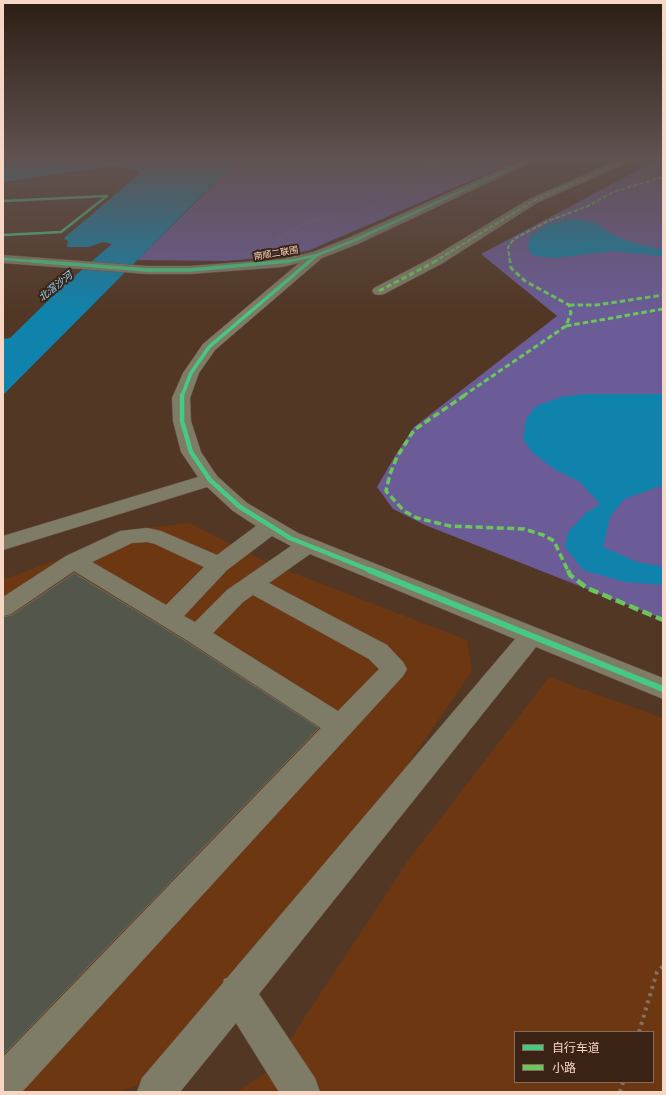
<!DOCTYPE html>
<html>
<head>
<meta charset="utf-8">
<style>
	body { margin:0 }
	#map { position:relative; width:666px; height:1095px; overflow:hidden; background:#523725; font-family:"Sofia Sans Condensed","Noto Sans SC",sans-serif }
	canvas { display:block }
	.frame { position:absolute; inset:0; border:4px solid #f6d6c5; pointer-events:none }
	.legend { position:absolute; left:514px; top:1031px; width:140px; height:52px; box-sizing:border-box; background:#3a2315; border:1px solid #856b5b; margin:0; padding:5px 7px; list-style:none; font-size:12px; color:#f6d6c5 }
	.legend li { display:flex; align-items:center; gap:8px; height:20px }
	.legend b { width:20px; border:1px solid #856b5b }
</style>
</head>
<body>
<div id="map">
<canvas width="666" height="1095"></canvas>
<div class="frame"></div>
<ul class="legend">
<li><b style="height:5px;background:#46c982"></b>自行车道</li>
<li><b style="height:5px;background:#6ac65a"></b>小路</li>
</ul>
</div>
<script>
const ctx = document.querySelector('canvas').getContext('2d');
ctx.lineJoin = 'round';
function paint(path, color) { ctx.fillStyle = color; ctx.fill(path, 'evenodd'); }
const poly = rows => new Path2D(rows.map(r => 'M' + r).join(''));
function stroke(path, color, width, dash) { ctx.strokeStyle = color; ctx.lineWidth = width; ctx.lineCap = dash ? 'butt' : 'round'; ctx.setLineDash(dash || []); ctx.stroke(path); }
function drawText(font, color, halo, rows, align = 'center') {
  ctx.font = font + ' "Sofia Sans Condensed","Noto Sans SC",sans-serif'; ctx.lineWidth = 4; ctx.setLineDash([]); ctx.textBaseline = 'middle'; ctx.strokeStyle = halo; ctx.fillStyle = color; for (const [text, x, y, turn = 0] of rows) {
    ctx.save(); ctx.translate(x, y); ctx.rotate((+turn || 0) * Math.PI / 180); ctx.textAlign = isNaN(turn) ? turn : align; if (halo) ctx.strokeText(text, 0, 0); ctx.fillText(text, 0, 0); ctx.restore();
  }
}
paint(poly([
	[189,523,270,564,467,640,472,671,205,1060,119,1092,27,1092,3,1089,3,580,138,529],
	[549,677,663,718,663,1092,237,1092,270,1070,407,862],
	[515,1032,653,1032,653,1082,515,1082]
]), '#6d3711');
paint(poly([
	[246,159,521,159,310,250,283,256,225,261,137,260,239,160],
	[659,159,663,159,663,619,425,525,393,509,377,487,395,456,414,427,557,316,481,254]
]), '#6b5b97');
paint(poly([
	[3,159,246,159,239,160,186,211,3,395,3,339,10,338,64,285,112,244,103,242,89,247,67,247,68,241,64,238,138,175,139,171,133,169,112,166,3,182],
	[570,219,577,219,594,222,613,235,630,242,663,250,663,256,611,251,556,258,536,256,531,254,528,247,530,236,547,225],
	[585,394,663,394,663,485,624,499,610,517,603,547,637,562,663,567,663,585,625,582,583,570,565,547,568,532,586,513,600,504,580,482,554,469,533,453,523,439,526,419,536,406,561,397]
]), '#1083ac');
const building = poly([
	[74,573,187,642,319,728,3,1055,3,617,12,615,74,573]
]);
paint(building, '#53564a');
stroke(building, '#6c6f62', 1);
const minor = poly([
	[523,159,536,159,535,161,358,244,322,258,215,350,199,373,190,398,191,421,201,452,217,476,247,503,298,533,663,678,663,699,536,647,259,994,315,1078,320,1092,279,1092,236,1023,180,1092,137,1092,142,1078,223,983,224,979,227,978,515,639,310,554,269,583,387,645,403,662,407,669,403,676,22,1092,3,1092,3,1057,321,728,188,641,74,571,11,614,3,616,3,597,66,556,120,531,147,528,161,531,217,555,256,526,233,511,207,487,3,550,3,536,198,477,181,452,173,421,172,398,183,373,203,344,299,263,282,267,190,274,147,274,3,263,3,255,147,266,190,266,282,259,313,252,348,238,523,159],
	[272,536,291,546,227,590,195,622,184,616,227,570,272,536],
	[147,542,155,544,204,567,166,605,92,562,132,543,147,542],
	[253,595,369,659,379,669,338,711,213,633,243,602,253,595],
	[620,159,633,159,632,161,537,203,443,263,384,294,379,295,374,294,372,291,374,288,433,257,529,199,620,159]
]);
stroke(minor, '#6c5445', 1);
stroke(poly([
	[422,159,441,161,487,161],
	[290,244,279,238,307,222,351,214,378,205,393,197,424,167,440,159]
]), '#7f7363', 1.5, [1, 1.5]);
stroke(poly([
	[639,1032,657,972,663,966],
	[620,1092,623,1082]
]), '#7f7363', 4, [3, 4.5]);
paint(minor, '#7e7c67');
stroke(poly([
	[434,262,533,201,628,159],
	[510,262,508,247,514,239,548,221,588,206,613,192,663,177]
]), '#6ac65a', 2, [4.5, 2]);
stroke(poly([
	[379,291,436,261],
	[569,305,596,305,663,295],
	[566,326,663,309],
	[463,396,566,326,571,313,569,305,525,281,511,268,510,261]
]), '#6ac65a', 3, [5.5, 3]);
stroke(poly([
	[465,395,414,430,397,457,390,474,386,491,404,511,417,518,450,526,524,529,543,535,554,541,568,571]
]), '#6ac65a', 3.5, [7, 3.5]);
stroke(poly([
	[568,570,570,575,587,588,663,620]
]), '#6ac65a', 4.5, [10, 4.5]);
stroke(poly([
	[3,201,107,196,61,232,3,235],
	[3,259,45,262],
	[286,262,317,255,353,241,531,159],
	[309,262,317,255]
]), '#46c982', 2.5);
stroke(poly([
	[32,261,147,270,190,270,290,261],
	[182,396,191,373,209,347,310,261]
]), '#46c982', 3.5);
stroke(poly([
	[182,395,182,421,191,452,210,480,240,507,290,538,372,571]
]), '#46c982', 4.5);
stroke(poly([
	[369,570,663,689]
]), '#46c982', 6);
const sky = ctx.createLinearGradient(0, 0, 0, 312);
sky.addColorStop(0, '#2d1e14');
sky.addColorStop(0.51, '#605351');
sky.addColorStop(1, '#60535100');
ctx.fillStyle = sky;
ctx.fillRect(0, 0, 666, 312);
drawText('9px', '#f6d6c5', '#3a2315', [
	["南顺二联围",276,254,-9]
]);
drawText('italic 10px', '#8dd7fb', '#3a2315', [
	["北滘沙河",56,287,-39]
]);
</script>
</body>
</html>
